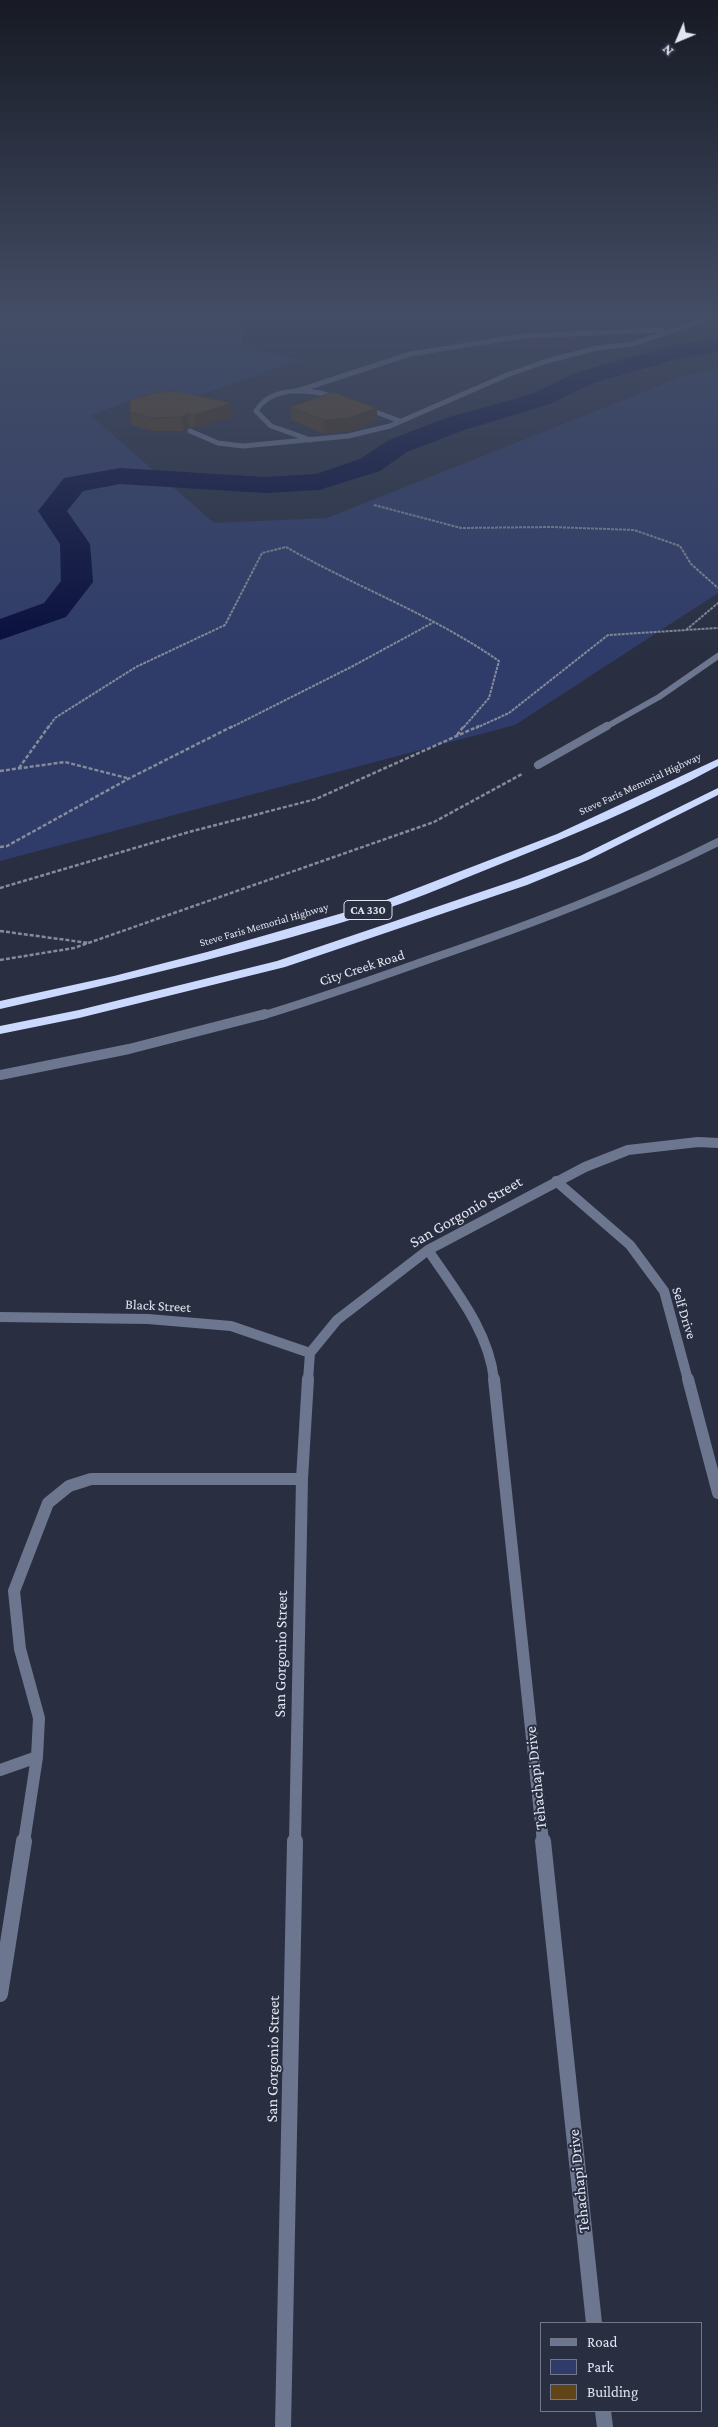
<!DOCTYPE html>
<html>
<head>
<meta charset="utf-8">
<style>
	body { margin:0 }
	#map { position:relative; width:718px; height:2427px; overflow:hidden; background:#292f41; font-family:"Crimson Pro",serif }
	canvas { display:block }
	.legend { position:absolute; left:540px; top:2322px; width:162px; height:90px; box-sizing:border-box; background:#292f41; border:1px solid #737887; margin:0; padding:6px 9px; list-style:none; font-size:15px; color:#e1e5f1 }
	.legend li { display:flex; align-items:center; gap:10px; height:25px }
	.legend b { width:25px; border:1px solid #737887 }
	.north { position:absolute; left:653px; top:15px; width:50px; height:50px; -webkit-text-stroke:4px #292f41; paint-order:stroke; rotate:225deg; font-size:14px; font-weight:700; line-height:20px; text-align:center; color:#e1e5f1 }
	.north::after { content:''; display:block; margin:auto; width:18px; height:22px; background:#e1e5f1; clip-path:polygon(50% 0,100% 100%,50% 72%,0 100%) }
</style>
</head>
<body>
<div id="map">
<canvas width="718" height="2427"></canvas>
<ul class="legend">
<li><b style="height:6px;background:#6d768f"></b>Road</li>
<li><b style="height:14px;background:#2f3c6a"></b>Park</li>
<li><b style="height:14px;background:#614417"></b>Building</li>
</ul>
<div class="north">N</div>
</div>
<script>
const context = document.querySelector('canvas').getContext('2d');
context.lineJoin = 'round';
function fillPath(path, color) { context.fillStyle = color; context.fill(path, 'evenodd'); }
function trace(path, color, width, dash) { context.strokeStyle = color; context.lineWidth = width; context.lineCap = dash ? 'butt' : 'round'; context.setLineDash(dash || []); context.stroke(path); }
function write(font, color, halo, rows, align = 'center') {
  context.font = font + ' "Crimson Pro",serif'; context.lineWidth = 4; context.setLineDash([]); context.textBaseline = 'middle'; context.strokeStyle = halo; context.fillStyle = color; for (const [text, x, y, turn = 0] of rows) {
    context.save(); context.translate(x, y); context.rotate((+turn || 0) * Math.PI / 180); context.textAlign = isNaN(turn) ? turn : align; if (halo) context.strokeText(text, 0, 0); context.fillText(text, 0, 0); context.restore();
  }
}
fillPath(new Path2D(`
	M0 320H242L243 347 300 360 200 395 150 394 90 415 214 523 327 518 684 376 718 368V593L515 725 0 861Z`), '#2f3c6a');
fillPath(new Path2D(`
	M718 338V352L677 359 593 383 550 404 464 430 407 452 380 471 319 490 265 493 120 484 83 491 67 511 90 544 93 582 66 617 0 640V619L44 603 61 581 60 544 38 511 64 478 120 468 265 477 316 474 360 459 389 440 446 418 532 394 575 373 674 345Z`), '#070d3c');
trace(new Path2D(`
	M374 505 461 528 552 527 634 530 680 546 691 564 718 588
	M686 630 718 603
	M48 728 55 718 136 667 225 625 262 553 286 547C356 587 433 615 499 661L489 698 463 728
	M230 728 353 666 434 622
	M476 728 509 713 608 635 718 628`), '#868b9a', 2, [3, 1]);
trace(new Path2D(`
	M457 735 464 726
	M19 768 49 726
	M0 771 65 762 127 778
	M0 847 7 846 128 779 233 726
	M0 888 189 832 316 799 479 726
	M0 931 89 943
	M0 960 74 948 434 822 522 774`), '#868b9a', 2.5, [4, 2]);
trace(new Path2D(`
	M297 391 410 354 523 336 661 330
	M365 408 400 421
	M190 431 218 443 243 446 348 436 390 426 507 375 547 361 597 348 633 344 704 320
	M311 440 271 426 256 411C272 384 315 389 339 399`), '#6d768f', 5);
trace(new Path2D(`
	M604 728 659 697 718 656`), '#6d768f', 6);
trace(new Path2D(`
	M538 765 607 726
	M261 1016C318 999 374 979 430 959 529 925 625 889 718 842`), '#6d768f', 8);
trace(new Path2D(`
	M0 1075 129 1049 265 1014
	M556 1181 630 1245 664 1291 688 1380
	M428 1250C455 1290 489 1331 494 1380
	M0 1317 148 1319 231 1326 310 1353
	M308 1380 310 1353 337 1320 428 1250 585 1167 628 1150 698 1142 718 1143`), '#6d768f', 10);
trace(new Path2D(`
	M494 1379 543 1842
	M688 1379 718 1493
	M0 1770 37 1757
	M24 1842 37 1757 39 1718 20 1649 14 1591 48 1503 69 1486 91 1479H302
	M295 1842 302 1479 308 1379`), '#6d768f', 12);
trace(new Path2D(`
	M543 1841 594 2323
	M0 1994 24 1841
	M603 2411 605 2427
	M283 2427 295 1841`), '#6d768f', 16);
fillPath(new Path2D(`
	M718 759V766C644 806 566 838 488 869 455 882 422 897 388 908 261 949 130 980 0 1009V1001L114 976 207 952 381 902 557 834Z
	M718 788V795L588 860 527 885 285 967 79 1018 0 1034V1026L79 1010 277 961 519 879 580 856Z`), '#ccd9ff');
fillPath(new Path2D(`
	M232 403 233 417 195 428 189 427 183 431H152L131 425 130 412Z
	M290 407 377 421 349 431 325 434 291 420Z`), '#533a14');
fillPath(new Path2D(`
	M232 403 233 417 195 428 194 415Z
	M377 408V421L349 431 325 434 324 420Z
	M188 413 189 427 183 431 182 417Z`), '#443010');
const building = new Path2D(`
	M176 391 232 403 194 415 188 413 182 417 151 418 130 412V400L153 393Z
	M334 392 377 408 349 418 324 420 290 407Z`);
fillPath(building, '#614417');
trace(building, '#443010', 1);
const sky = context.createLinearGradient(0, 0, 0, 660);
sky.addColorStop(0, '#171a24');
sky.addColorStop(0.48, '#434d65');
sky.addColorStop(1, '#434d6500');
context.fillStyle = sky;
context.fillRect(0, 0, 718, 660);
write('11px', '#e1e5f1', '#292f41', [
	["Steve Faris Memorial Highway",640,784,-25],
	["Steve Faris Memorial Highway",264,925,-16]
]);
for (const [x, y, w] of [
	[368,910,48]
]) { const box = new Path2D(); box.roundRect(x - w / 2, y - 9.5, w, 19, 4); context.fillStyle = '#292f41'; context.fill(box); trace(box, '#e1e5f1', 1); }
write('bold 12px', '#e1e5f1', null, [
	["CA 330",368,910]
]);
write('14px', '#e1e5f1', '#292f41', [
	["City Creek Road",362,968,-18],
	["Black Street",158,1306,3],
	["Self Drive",684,1313,73]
]);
write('16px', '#e1e5f1', '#292f41', [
	["San Gorgonio Street",466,1212,-30],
	["San Gorgonio Street",281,1654,-89],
	["Tehachapi Drive",536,1778,-96],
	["San Gorgonio Street",273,2059,-89],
	["Tehachapi Drive",579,2181,-96]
]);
</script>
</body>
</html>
